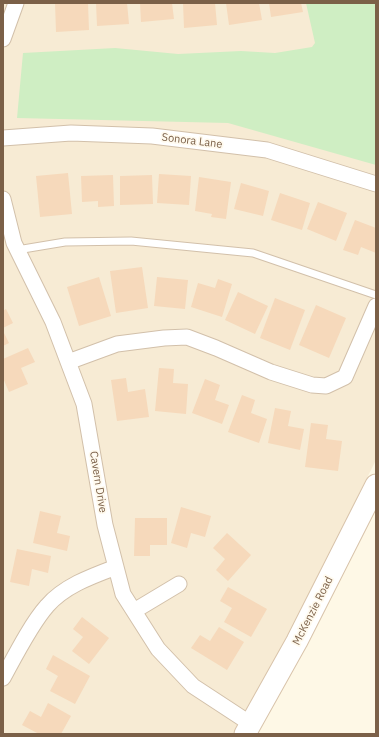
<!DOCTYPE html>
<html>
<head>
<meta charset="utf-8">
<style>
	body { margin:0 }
	#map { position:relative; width:379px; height:737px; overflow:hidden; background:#fef8e6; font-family:"IBM Plex Sans",sans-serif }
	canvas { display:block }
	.frame { position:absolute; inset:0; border:4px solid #7b6048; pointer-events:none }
</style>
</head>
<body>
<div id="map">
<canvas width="379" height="737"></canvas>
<div class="frame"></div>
</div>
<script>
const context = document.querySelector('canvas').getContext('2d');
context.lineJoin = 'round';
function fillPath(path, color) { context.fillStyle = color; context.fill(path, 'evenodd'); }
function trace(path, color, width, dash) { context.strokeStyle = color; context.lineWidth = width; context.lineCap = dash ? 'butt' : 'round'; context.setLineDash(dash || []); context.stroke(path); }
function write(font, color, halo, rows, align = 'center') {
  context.font = font + ' "IBM Plex Sans",sans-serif'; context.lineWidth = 3.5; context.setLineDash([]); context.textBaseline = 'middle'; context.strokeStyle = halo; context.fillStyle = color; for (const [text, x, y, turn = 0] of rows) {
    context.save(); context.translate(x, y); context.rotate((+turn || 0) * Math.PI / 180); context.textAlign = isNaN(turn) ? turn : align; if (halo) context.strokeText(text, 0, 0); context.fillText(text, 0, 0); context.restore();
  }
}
fillPath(new Path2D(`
	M3 3H376V460L266 680 235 734H3Z`), '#f7ebd4');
fillPath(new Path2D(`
	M306 3H376V165L228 123 17 118 23 53 115 48 178 54 241 51 275 53 312 47 315 43Z`), '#cfeec3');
fillPath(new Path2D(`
	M55 3H88L89 30 56 32Z
	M96 3H127L129 24 97 26Z
	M140 3H172L174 19 141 22Z
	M183 3H215L217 25 184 28Z
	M226 3H259L262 20 229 25Z
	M269 3H301L303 12 271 17Z
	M68 173 72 214 40 217 36 176Z
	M159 174 191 176 189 205 157 203Z
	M113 175 114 206 98 207V201L82 202 81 176Z
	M152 175 153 204 120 205V176Z
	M199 177 231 182 226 219 211 217 212 214 195 211Z
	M241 183 269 191 263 216 234 209Z
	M280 193 310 203 302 230 271 220Z
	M318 202 347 213 336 241 307 229Z
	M355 220 376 228V253L361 247 358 255 343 250Z
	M142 267 148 308 116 313 110 271Z
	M99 277 111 316 79 326 67 287Z
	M157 277 188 280 185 309 154 306Z
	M218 279 232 284 222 317 191 307 198 283 215 288Z
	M238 292 268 306 255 334 225 320Z
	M275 298 305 310 290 350 260 338Z
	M316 305 346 318 329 358 299 345Z
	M6 309 13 323 3 328V311Z
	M3 331 9 343 3 346Z
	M28 348 35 362 21 368 28 384 9 392 3 378V359Z
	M159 368 174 369 173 383 188 384 186 414 155 411Z
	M126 378 128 392 145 389 149 417 117 421 111 380Z
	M205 379 220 385 215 400 229 405 222 424 192 413Z
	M242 395 255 400 251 413 267 419 259 443 228 432Z
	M275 408 291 411 288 426 304 429 300 450 268 443Z
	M311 423 328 425 326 439 342 441 338 471 305 467Z
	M181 507 211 516 205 537 191 533 187 548 171 543Z
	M40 511 61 516 57 533 70 536 67 551 33 543Z
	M135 518H167V545H150V556H134Z
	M227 533 251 555 228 581 216 570 225 559 213 548Z
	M17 549 51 556 48 573 32 569 29 586 10 582Z
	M228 587 267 609 251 637 224 622 232 608 220 601Z
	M82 617 109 638 89 664 72 651 83 637 73 629Z
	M219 627 244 642 227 670 191 648 200 635 210 641Z
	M53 655 90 676 75 704 50 691 58 676 46 669Z
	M48 703 71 716 61 734H39L22 725 30 711 41 717Z`), '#f6d9bb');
const lane = new Path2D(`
	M17 250 65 242 131 241 253 253 376 295`);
const street = new Path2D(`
	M3 39 16 3
	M3 138 71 133 152 136 267 150 376 184
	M3 199 14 243 53 322 84 404 105 525 123 594 158 649 193 686 251 724
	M68 362 117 344 164 338 187 337 216 348 271 372 312 385 326 386 345 377 376 306
	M134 611 179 584
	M3 678C15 656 31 624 47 606 64 586 92 576 116 567`);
const secondary = new Path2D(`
	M245 734 297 641 376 485`);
trace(lane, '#d2c0aa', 9);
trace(street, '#d2c0aa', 17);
trace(secondary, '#d8c3aa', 23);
trace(lane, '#fff', 7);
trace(street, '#fff', 15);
trace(secondary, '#fff', 21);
write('11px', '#7b6048', '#fffaee', [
	["Sonora Lane",192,141,7],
	["Cavern Drive",98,482,81],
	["McKenzie Road",313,611,-63]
]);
</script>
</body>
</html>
